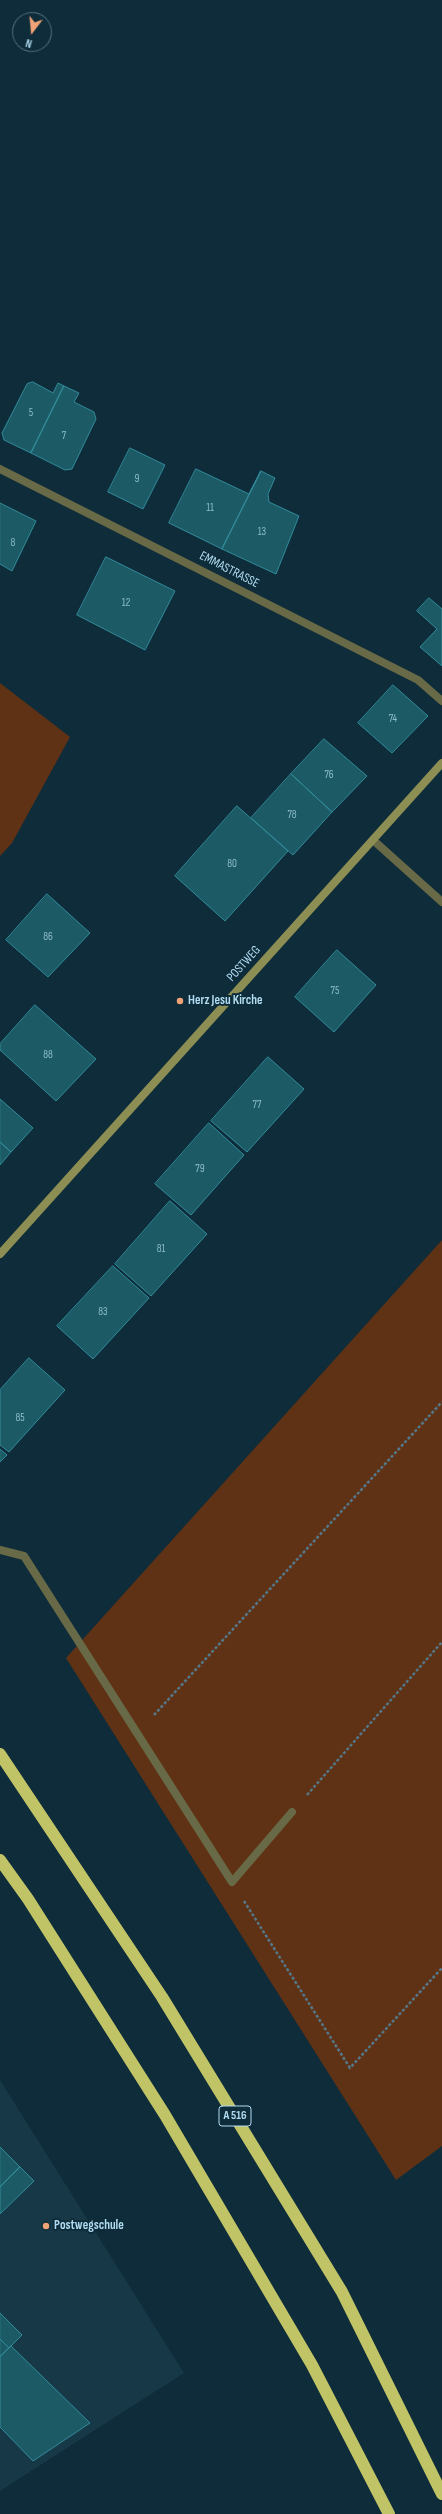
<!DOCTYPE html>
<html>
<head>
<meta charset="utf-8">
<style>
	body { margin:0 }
	#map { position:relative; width:442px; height:2514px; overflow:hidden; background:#0e2c39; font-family:"Sofia Sans Condensed",sans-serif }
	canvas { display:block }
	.north { position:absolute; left:12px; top:12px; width:40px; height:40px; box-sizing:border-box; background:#0e2c39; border:1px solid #4f7283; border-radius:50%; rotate:196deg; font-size:11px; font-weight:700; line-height:16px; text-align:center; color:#b1dbf1 }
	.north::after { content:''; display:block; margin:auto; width:14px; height:18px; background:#efa377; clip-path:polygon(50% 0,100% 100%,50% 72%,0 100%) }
</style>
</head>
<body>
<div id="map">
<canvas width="442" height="2514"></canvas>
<div class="north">N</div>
</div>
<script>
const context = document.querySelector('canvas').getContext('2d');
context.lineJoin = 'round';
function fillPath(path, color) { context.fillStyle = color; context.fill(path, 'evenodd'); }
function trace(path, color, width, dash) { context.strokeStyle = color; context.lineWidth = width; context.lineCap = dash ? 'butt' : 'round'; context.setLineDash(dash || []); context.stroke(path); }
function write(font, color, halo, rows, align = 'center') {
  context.font = font + ' "Sofia Sans Condensed",sans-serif'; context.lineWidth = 4; context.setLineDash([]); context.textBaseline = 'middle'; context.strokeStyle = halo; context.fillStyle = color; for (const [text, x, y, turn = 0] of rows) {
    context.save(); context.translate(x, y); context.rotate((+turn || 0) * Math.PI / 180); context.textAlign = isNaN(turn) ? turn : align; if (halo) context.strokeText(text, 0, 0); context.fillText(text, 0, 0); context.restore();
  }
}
fillPath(new Path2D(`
	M0 2080 184 2373 0 2491Z`), '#173847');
fillPath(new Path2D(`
	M0 683 70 737 12 843 0 856Z
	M442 1240V2146L396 2180 66 1658Z`), '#603215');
const building = new Path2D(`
	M33 382 53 393 58 383 64 386 31 453 4 440 2 433 27 384Z
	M64 386 79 393 74 402 94 412 96 419 72 469 65 470 31 453Z
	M130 448 165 465 143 509 108 492Z
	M196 469 249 494 261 471 222 549 169 523Z
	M261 471 275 478 268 494 269 502 299 516 276 574 222 549Z
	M0 503 36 521 12 571 0 564Z
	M106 557 175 591 145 650 77 615Z
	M429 598 442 609V666L420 647 437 629 417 611Z
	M393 685 428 716 392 753 358 723Z
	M324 739 367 776 332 812 291 774Z
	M291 774 332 812 293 855 251 818Z
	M237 806 288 851 225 921 175 876Z
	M47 894 90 933 48 977 6 940Z
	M337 950 376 985 334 1032 295 997Z
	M35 1005 96 1059 56 1101 0 1050V1044Z
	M268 1057 304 1089 247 1152 211 1121Z
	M0 1099 33 1128 11 1152 0 1142Z
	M209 1123 244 1155 191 1215 155 1184Z
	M0 1142 11 1152 0 1165Z
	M170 1201 207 1234 151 1296 115 1264Z
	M113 1266 149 1298 93 1359 57 1326Z
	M29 1358 65 1390 9 1452 0 1445V1390Z
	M0 1449 7 1455 0 1462Z
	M0 2147 20 2167 0 2187Z
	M20 2167 34 2181 0 2214V2187Z
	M0 2313 22 2335 9 2348 0 2339Z
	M0 2339 9 2348 0 2357Z
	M11 2346 90 2423 33 2461 0 2427V2357Z`);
fillPath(building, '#1c5b65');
trace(building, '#328b9a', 1);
trace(new Path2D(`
	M154 1715 442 1402
	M307 1795 442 1642
	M244 1901 350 2068 442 1968`), '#547889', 2.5, [3, 2]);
trace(new Path2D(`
	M0 1550 24 1556 232 1882 292 1812`), '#686946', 8);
trace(new Path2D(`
	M0 469 418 680 442 701
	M373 840 442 902`), '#686946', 8);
trace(new Path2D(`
	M0 1254 442 763`), '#8c8e54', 8);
trace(new Path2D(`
	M0 1754 162 1997 342 2292 442 2494
	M0 1860 28 1899 165 2115 312 2365 389 2514`), '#c1c466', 12);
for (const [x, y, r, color] of [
	[180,1001,4,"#efa377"],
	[46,2226,4,"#efa377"]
]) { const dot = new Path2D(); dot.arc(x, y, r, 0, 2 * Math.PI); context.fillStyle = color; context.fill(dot); trace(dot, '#0e2c39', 1.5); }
write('11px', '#8cbbce', null, [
	["5",31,413],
	["7",64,436],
	["9",137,479],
	["11",210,508],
	["13",262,532],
	["8",13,543],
	["12",126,603],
	["74",393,719],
	["76",329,775],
	["78",292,815],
	["80",232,864],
	["86",48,937],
	["75",335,991],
	["88",48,1055],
	["77",257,1105],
	["79",200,1169],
	["81",161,1249],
	["83",103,1312],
	["85",20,1418]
]);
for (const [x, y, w] of [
	[235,2116,32]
]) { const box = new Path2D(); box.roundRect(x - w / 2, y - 10, w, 20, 3); context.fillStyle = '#0e2c39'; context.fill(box); trace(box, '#b1dbf1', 1); }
write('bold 12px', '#b1dbf1', null, [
	["A 516",235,2116]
]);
write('13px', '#b1dbf1', '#0e2c39', [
	["EMMASTRASSE",229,570,27],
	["POSTWEG",244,964,-48]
]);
write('bold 13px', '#b1dbf1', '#0e2c39', [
	["Herz Jesu Kirche",188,1001],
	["Postwegschule",54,2226]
], 'left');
</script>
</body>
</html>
